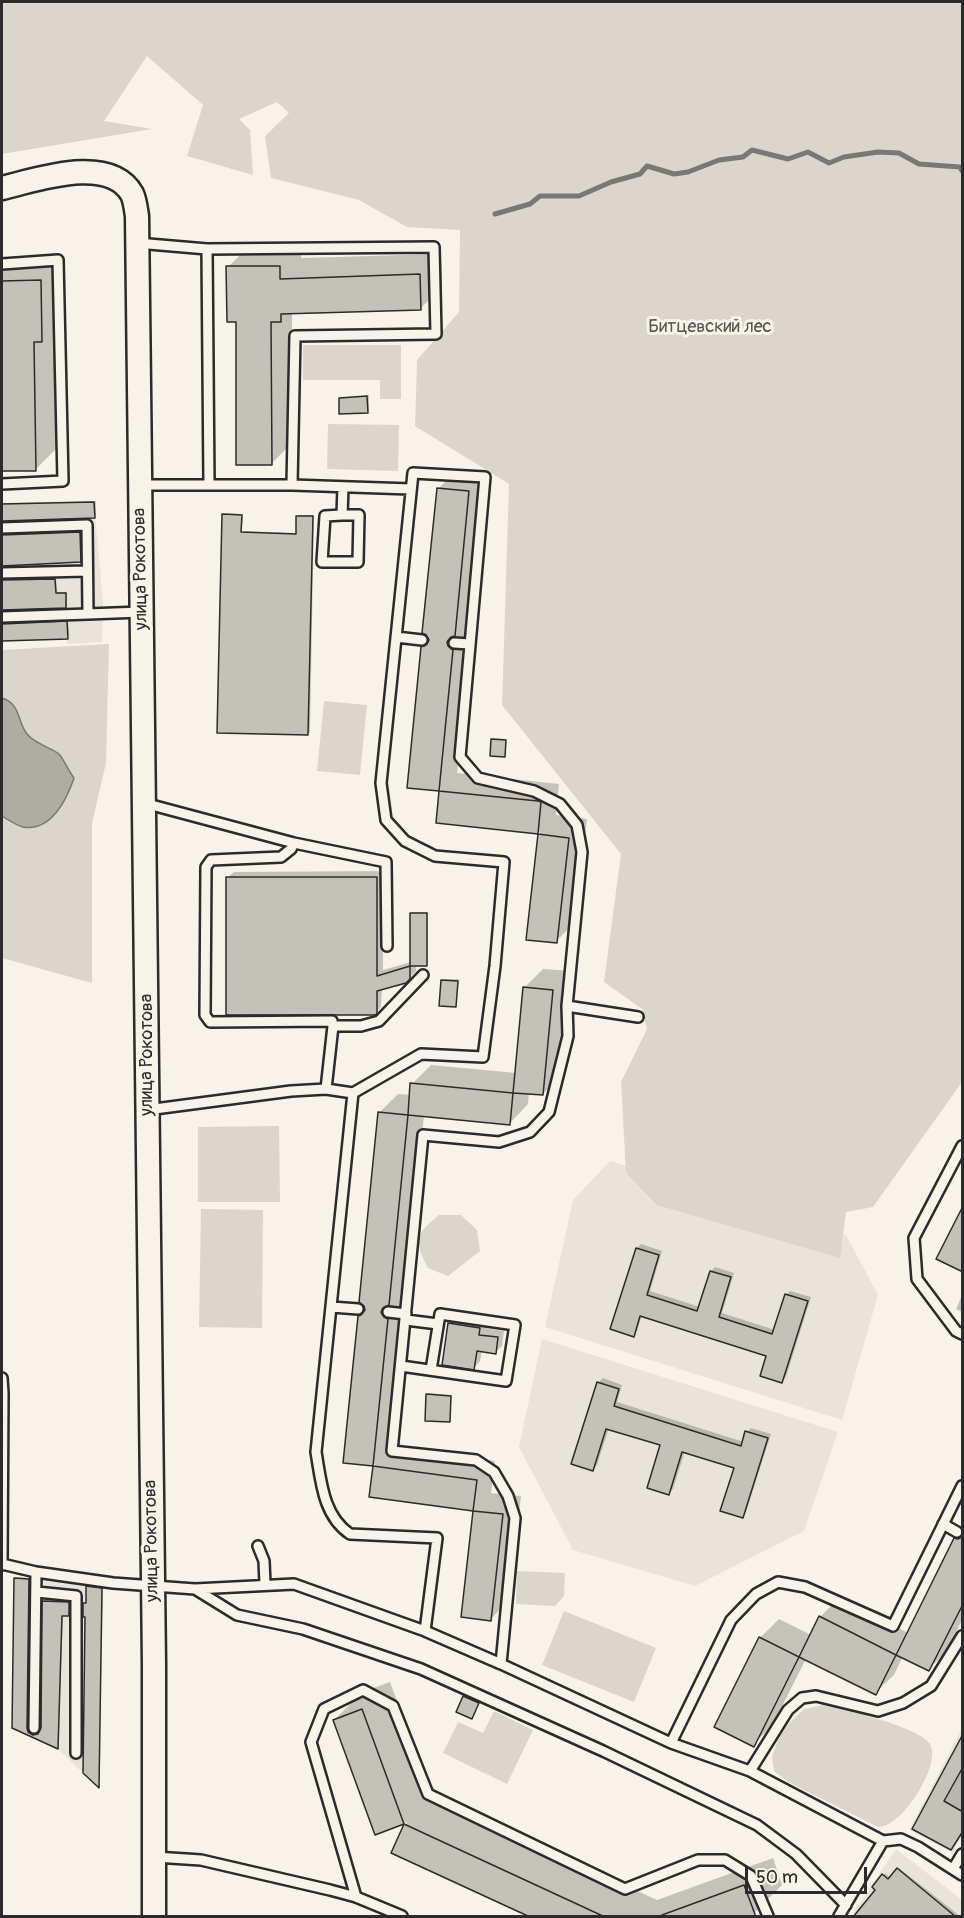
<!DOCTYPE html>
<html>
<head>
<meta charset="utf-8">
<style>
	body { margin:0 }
	#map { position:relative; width:964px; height:1918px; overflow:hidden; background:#f7f3e8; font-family:Pangolin,sans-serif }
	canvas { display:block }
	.frame { position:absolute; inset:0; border:3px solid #2b2b2b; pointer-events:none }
	.scale { position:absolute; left:745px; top:1867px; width:122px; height:27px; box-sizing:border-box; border:3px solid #2b2b2b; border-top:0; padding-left:8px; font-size:18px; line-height:21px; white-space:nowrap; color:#2b2b2b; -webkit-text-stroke:4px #f7f3e8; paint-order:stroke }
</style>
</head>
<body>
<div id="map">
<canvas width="964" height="1918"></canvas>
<div class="frame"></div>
<div class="scale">50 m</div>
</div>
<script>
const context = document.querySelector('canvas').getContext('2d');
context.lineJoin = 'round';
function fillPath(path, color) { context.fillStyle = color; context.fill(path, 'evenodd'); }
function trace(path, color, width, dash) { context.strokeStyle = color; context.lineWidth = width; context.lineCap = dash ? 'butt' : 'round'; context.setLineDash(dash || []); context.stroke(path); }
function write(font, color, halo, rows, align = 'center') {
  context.font = font + ' Pangolin,sans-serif'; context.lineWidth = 6; context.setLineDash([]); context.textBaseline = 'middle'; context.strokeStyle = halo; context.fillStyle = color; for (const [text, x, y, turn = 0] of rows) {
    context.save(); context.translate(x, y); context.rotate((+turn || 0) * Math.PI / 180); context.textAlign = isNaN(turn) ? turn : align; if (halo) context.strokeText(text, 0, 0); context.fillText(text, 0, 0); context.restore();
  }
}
fillPath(new Path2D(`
	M94 502 103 603 102 642 67 644V639L2 641V504Z
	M610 1161 846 1235 878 1295 842 1420 545 1327 573 1200Z
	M542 1339 838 1432 804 1531 695 1586 573 1550 519 1447Z
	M14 1578 102 1586 99 1788 58 1749 12 1728Z
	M962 1728V1836L953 1853 909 1830Z
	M896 1849 962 1900V1916H857L853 1913Z`), '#e8e4da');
fillPath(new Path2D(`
	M2 2H962V1082L873 1207 846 1212 840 1258 657 1205 626 1173 621 1082 647 1029 642 1009 604 982 621 854 502 705 509 484 415 426 417 360 459 312 460 230 407 227 359 200 271 178 265 136 289 113 277 102 239 119 250 130 253 175 187 156 203 105 147 56 104 121 152 129 2 154Z
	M303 345H401V399H380V380H303Z
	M328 424 399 425 398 471 327 469Z
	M109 644 106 763 92 823V983L2 958V650Z
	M324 701 367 705 360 775 317 771Z
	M279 1126 280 1202H198V1127Z
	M201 1209 263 1210 262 1328 199 1327Z
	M439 1215H461L477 1230 480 1251 448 1276 428 1268C414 1241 415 1234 439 1215Z
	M517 1571 565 1573 564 1596 555 1606 516 1604Z
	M564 1611 656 1648 634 1702 542 1665Z
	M823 1705C844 1709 919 1727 930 1744 942 1764 902 1828 878 1827L788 1782 774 1771 772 1757 778 1740 789 1723 804 1709Z
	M494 1711 533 1730 507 1784 443 1753 458 1722 483 1733Z`), '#dad6cc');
const water = new Path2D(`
	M2 698C21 704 17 721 27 734 35 744 52 748 59 754 63 758 69 772 74 778 67 799 51 832 23 827 16 825 8 820 2 816Z`);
fillPath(water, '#afaca4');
trace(water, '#7a7874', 1.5);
fillPath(new Path2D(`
	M249 246H301V258L441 254 442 287 421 308 292 313V443L271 464 237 321 228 267Z
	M60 260 61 320 54 327 56 449 36 469 3 470 2 263Z
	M369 395V410L368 411 340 398Z
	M457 470 487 473 473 616 466 623 467 628 471 631 457 773 559 784 556 815 587 819 575 923 556 941 528 938 540 832 437 822 441 790 409 787 423 647 430 640 438 489Z
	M96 501V515L94 517 2 520V503Z
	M225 513 243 514 242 531 297 533V516L299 515H314L310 732 308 734 224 515Z
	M81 531 82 559 80 561 2 565V532Z
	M2 577H56L57 592H67V605L66 607 2 609Z
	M68 620 69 635 67 637 2 639V622Z
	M494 738 507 739 504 756 492 740Z
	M383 871V970L411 962V914L413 912H428V963L416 965V971L405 982 382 988 381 1007 375 1013 227 878 234 872Z
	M543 969 571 971 561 1075 543 1094 529 1093 528 1104 510 1123 424 1115 407 1285 400 1293 402 1299 406 1300 391 1447 495 1461 491 1493 521 1496 509 1600 491 1619 463 1616 474 1510 371 1496 375 1464 345 1461 359 1316 366 1309 379 1113 398 1094 411 1095 412 1084 431 1065 516 1073 524 988Z
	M444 979H459L456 1005 443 980Z
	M641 1244 662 1251 650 1291 700 1307 711 1271 715 1267 734 1273 722 1313 775 1330 786 1295 790 1291 811 1297 786 1377 782 1381 768 1355 642 1315 637 1331 633 1335 637 1248Z
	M962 1295V1312L956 1309Z
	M456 1317 486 1321 485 1328 504 1331 502 1346 495 1352 482 1350 480 1361 474 1368 449 1324Z
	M603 1378 622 1385 617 1402 744 1442 747 1432 751 1428 771 1434 746 1512 742 1516 736 1467 685 1451 673 1489 669 1493 662 1444 609 1428 597 1465 593 1470 598 1383Z
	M429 1393 452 1395 449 1421 427 1395Z
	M962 1531V1620L947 1651 929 1669 903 1656 894 1675 875 1693 806 1659 772 1726 753 1745 760 1638 779 1619 811 1635 820 1617 839 1598 908 1633 955 1539Z
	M17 1577 30 1578 28 1726 30 1730 36 1734 40 1733 42 1728 44 1601 46 1600 70 1601V1613L63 1615 58 1747 13 1727 16 1578Z
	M89 1585 103 1587 99 1785 87 1615 84 1603 87 1602Z
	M390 1682 432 1797 657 1900 773 1858 782 1885 754 1913 744 1916H534L393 1852 407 1822 376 1833 334 1720 363 1692Z
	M466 1695 480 1701 473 1715 464 1697Z
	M962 1737V1830L914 1828Z
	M899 1868 960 1916H864L877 1890 874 1887 885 1873 890 1878Z`), '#0003');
trace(new Path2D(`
	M495 214 530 204 540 196H579L611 182 640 174 647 166 674 174 688 172 719 160 743 157 752 150 788 159 808 152 829 163 844 157 878 152 899 153 919 164 960 167 962 171`), '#7a7874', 5);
const building = new Path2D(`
	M226 266H280V279L420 274 421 310 281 314V322H271L272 465H236V322H227Z
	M41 280 42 342H34L36 471H2V281Z
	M367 396 368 413 339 414V398Z
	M437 488 469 491 455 636 451 637 447 642 448 646 453 650 439 791 407 788 421 647 427 644 429 640 426 635 422 633Z
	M94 502 95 518 2 521V504Z
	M222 514 242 515 241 532 296 534V516H313L308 735 217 733Z
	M80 532 81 562 2 566V535Z
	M55 579 56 593H66V608L2 610V580Z
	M67 621 68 639 2 641V624Z
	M491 739 506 740 505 757 490 756Z
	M439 791 538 801 541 802 538 834 436 823Z
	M538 834 569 838 557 943 526 940Z
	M226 877H377V976L410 966V979L406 983 377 991V1014L375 1015H226Z
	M410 913H427V966H410Z
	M441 980 458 981 456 1007 439 1006Z
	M523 987 553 990 543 1095 513 1093Z
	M410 1083 513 1093 510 1125 408 1115Z
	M378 1112 408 1115 389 1305 383 1308 381 1312 384 1317 388 1319 373 1466 343 1463 358 1316 361 1315 365 1310 364 1306 359 1302Z
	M963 1206V1272L936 1259Z
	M636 1248 659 1255 647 1295 697 1311 710 1271 731 1277 719 1317 772 1334 785 1294 808 1301 782 1383 760 1376 766 1356 640 1316 634 1337 610 1329Z
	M448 1323 480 1328 479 1335 498 1337 496 1354 477 1351 474 1370 442 1365Z
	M597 1382 619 1389 614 1406 741 1446 745 1431 768 1438 743 1518 720 1511 734 1468 682 1452 669 1495 647 1488 660 1445 606 1429 593 1471 571 1464Z
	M426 1394 451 1396 450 1422 425 1421Z
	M373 1466 477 1480 473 1511 369 1497Z
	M473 1511 503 1514 491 1621 461 1617Z
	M963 1536V1604L929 1671 896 1655 954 1538 958 1539Z
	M14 1578 29 1579 27 1728 28 1732 33 1735 38 1734 41 1728 42 1601 69 1602V1616H62L58 1749 12 1728Z
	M86 1586 102 1588 99 1788 83 1773 85 1617H83V1603H86Z
	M819 1616 896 1655 876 1695 799 1657Z
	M759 1637 799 1657 754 1747 714 1727Z
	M463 1696 479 1703 472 1719 456 1712Z
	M362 1709 404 1824 375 1835 333 1720Z
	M963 1734V1767L944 1801 963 1812V1831L951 1850 912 1829Z
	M404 1824 605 1917H530L391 1853Z
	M897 1868 956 1917H853L875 1890 872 1887 882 1874 888 1879Z
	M744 1885 756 1917H662V1915Z`);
fillPath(building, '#c4c1b9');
trace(building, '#2b2b2b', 1.5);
const service = new Path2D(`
	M137 243 207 249 434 247 436 334 295 336 292 485
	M207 249 209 485
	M2 264 58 260 63 481 2 484
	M141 485H292L411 489
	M342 515H359L358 562H322L325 516 342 515 343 487
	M2 528 87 525 88 614 141 612
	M2 573 87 571
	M2 617 88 614
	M396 637 422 640
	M454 643 470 644
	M144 803 294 843 386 862 387 946
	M294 843 291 849 281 857 211 860 206 867 205 1015 210 1022 332 1021 333 1026 326 1089
	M567 1006 638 1017
	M333 1026H361L379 1021 423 975
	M147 1110 291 1091 326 1089 353 1093
	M962 1146 914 1238 917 1279 956 1331 962 1334
	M332 1307 358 1309
	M388 1312 406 1314
	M406 1320 438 1324
	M401 1366 506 1381 515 1325 440 1314 431 1370
	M2 1378 3 1393 2 1395
	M943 1524 957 1532
	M258 1546 264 1561 265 1584
	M2 1564 36 1572 113 1583 195 1589 294 1584 425 1631 501 1664 671 1743 750 1771 883 1841 901 1839 918 1847 962 1875
	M2 1565 3 1393
	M195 1589 237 1615 303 1629 421 1669 603 1751 757 1825 796 1854 846 1905
	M37 1592 76 1596V1753
	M425 1631 437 1538 350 1534C323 1516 321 1481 316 1452L353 1093 421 1054 483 1057 495 966 504 862 435 856 405 841 386 820 381 783 413 473 485 477 460 757 478 778 534 791 560 804 577 825 582 852 567 1006 568 1036 549 1112 530 1132 499 1142 423 1135 392 1451 476 1460 494 1472 508 1496 515 1518 501 1664
	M34 1728 36 1572
	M671 1743 731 1620 756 1594 778 1582 805 1587 893 1626 962 1486
	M750 1771 788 1710 802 1698 816 1696 878 1711 903 1703 931 1686 962 1636
	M155 1857 201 1860 330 1890 356 1897 402 1916
	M953 1869 962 1854
	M356 1897 311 1742 324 1709 363 1690 393 1706 428 1794 625 1889 698 1860H725L751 1876 768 1916
	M839 1916 883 1841`);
const tertiary = new Path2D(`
	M2 188C36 180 109 154 132 194 135 200 136 210 137 216L154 1664V1916`);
trace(service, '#2b2b2b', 14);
trace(tertiary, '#2b2b2b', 27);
trace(service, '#f7f3e8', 9);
trace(tertiary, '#f7f3e8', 22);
write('18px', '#575653', '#f7f3e8', [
	["Битцевский лес",710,327]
]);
write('18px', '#2b2b2b', '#f7f3e8', [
	["улица Рокотова",141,569,-91],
	["улица Рокотова",147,1055,-90],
	["улица Рокотова",152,1541,-91]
]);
</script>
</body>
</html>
